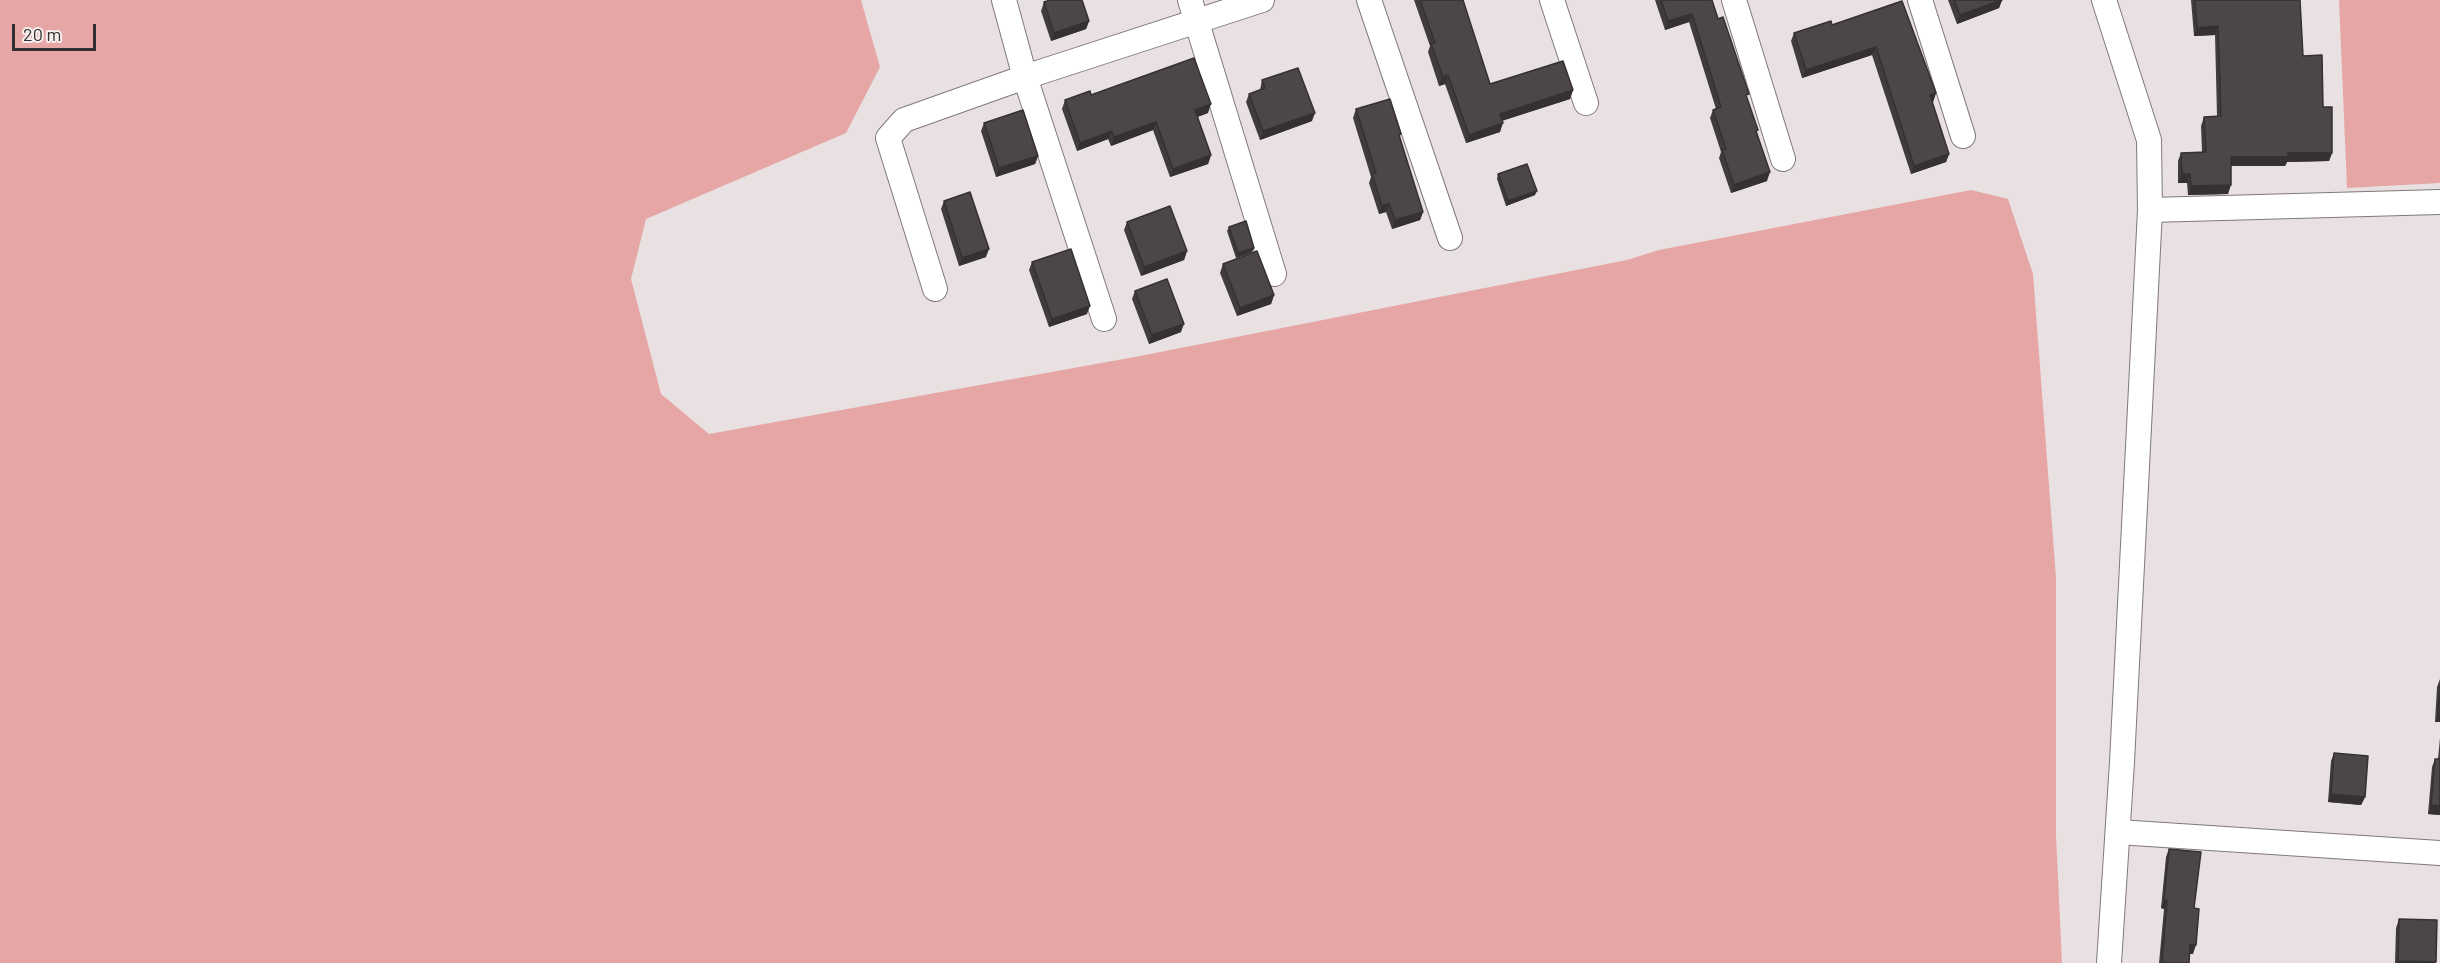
<!DOCTYPE html>
<html>
<head>
<meta charset="utf-8">
<style>
	body { margin:0 }
	#map { position:relative; width:2440px; height:963px; overflow:hidden; background:#e9e1e1; font-family:Barlow,sans-serif }
	canvas { display:block }
	.scale { position:absolute; left:12px; top:24px; width:84px; height:27px; box-sizing:border-box; border:3px solid #322f2f; border-top:0; padding-left:8px; font-size:18px; line-height:21px; white-space:nowrap; color:#322f2f; -webkit-text-stroke:4px #f6eeee; paint-order:stroke }
</style>
</head>
<body>
<div id="map">
<canvas width="2440" height="963"></canvas>
<div class="scale">20 m</div>
</div>
<script>
const context = document.querySelector('canvas').getContext('2d');
context.lineJoin = 'round';
function fillPath(path, color) { context.fillStyle = color; context.fill(path, 'evenodd'); }
function trace(path, color, width, dash) { context.strokeStyle = color; context.lineWidth = width; context.lineCap = dash ? 'butt' : 'round'; context.setLineDash(dash || []); context.stroke(path); }
fillPath(new Path2D(`
	M0 0H861L880 67 846 133 646 219 631 279 661 394 709 434 1140 356 1627 260 1659 250 1971 190 2008 199 2033 274 2056 578V835L2062 963H0Z
	M2339 0H2440V183L2347 188Z`), '#e6a6a6');
const minor = new Path2D(`
	M1004 0 1025 77 1262 0
	M1190 0 1274 274
	M1369 0 1450 238
	M1552 0 1586 103
	M1734 0 1783 159
	M1920 0 1963 136
	M2104 0 2149 140 2150 210 2122 762 2109 963
	M2150 210 2440 202
	M935 289 888 138 904 120 1025 77 1104 319
	M2118 832 2440 853`);
trace(minor, '#807979', 26);
trace(minor, '#fff', 24);
fillPath(new Path2D(`
	M1414 0H1463L1490 84 1573 90 1570 99 1502 121 1500 132 1466 143 1445 84 1439 86 1428 52 1430 46Z
	M1655 0H1712L1747 98 1757 133 1767 181 1731 193 1719 158 1721 152 1710 118 1713 110 1716 109 1689 22 1665 30Z
	M1948 0H2002L1999 8 1957 24Z
	M2191 0H2300L2303 56 2323 107 2332 153 2329 161 2287 162 2285 166H2231L2228 194 2188 195 2187 183H2178V161L2181 153 2202 152 2201 126 2204 117 2217 116 2215 35 2194 36Z
	M1902 1 1936 93 1933 102H1932L1949 154 1946 162 1911 174 1872 55 1802 78 1791 41 1794 33 1832 25Z
	M1044 2 1089 21 1086 29 1051 41 1041 11Z
	M1262 80 1312 121 1260 140 1246 102 1249 94 1260 90Z
	M1091 95 1208 113 1197 117 1211 155 1208 164 1170 177 1153 130 1111 146 1108 139 1077 151 1062 109 1065 100Z
	M1356 109 1400 138 1423 212 1420 220 1392 229 1386 212 1379 214 1369 183 1371 177 1353 118Z
	M984 123 1038 156 1035 164 996 177 981 131Z
	M1498 174 1535 195 1506 206 1497 179Z
	M944 201 986 257 959 266 941 209Z
	M1127 222 1187 251 1184 260 1141 276 1124 230Z
	M1229 227 1252 252 1236 258 1227 231Z
	M1032 262 1087 314 1049 327 1029 270Z
	M1223 264 1274 295 1271 304 1237 316 1220 273Z
	M1135 291 1181 332 1149 344 1132 299Z
	M2440 679V722H2435L2437 687Z
	M2440 738V815L2428 814 2432 767 2435 759H2438Z
	M2334 753 2365 797 2361 805 2328 802 2331 761Z
	M2169 849 2194 908 2193 954H2190L2189 963H2159L2164 909 2161 908 2166 857Z
	M2399 919 2435 963H2395L2396 928Z`), '#413c3c');
fillPath(new Path2D(`
	M2002 0 1999 8 1957 24 1960 15Z
	M1692 14 1689 22 1665 30 1668 21Z
	M1089 21 1086 29 1051 41 1054 33Z
	M2218 26 2215 35 2194 36 2197 28Z
	M1876 47 1872 55 1802 78 1806 70Z
	M1448 75 1445 84 1439 86 1443 77Z
	M1573 90 1570 99 1497 122 1500 114Z
	M1936 93 1933 102 1927 104 1930 95Z
	M1211 104 1208 113 1192 119 1195 110Z
	M1315 113 1312 121 1260 140 1263 131Z
	M1156 122 1153 130 1111 146 1114 137Z
	M1503 123 1500 132 1466 143 1469 135Z
	M1112 131 1108 139 1077 151 1080 143Z
	M2288 153H2332L2329 161 2287 162 2285 166H2228L2231 157Z
	M1949 154 1946 162 1911 174 1914 166Z
	M1211 155 1208 164 1170 177 1173 169Z
	M1038 156 1035 164 996 177 999 168Z
	M1770 172 1767 181 1731 193 1734 185Z
	M2182 174H2190L2187 183H2178Z
	M2231 185 2228 194 2188 195 2191 186Z
	M1537 191 1535 195 1506 206 1508 201Z
	M1389 203 1386 212 1379 214 1382 206Z
	M1423 212 1420 220 1392 229 1395 220Z
	M1254 248 1252 252 1236 258 1238 253Z
	M989 249 986 257 959 266 962 258Z
	M1187 251 1184 260 1141 276 1144 267Z
	M1274 295 1271 304 1237 316 1240 308Z
	M1090 306 1087 314 1049 327 1052 319Z
	M1184 324 1181 332 1149 344 1152 335Z
	M2438 713 2440 714V722H2435Z
	M2331 794 2365 797 2361 805 2328 802Z
	M2431 805 2440 806V815L2428 814Z
	M2164 900H2167L2164 909 2161 908Z
	M2190 945H2196L2193 954 2187 953Z
	M2398 961 2436 962 2435 963H2398Z`), '#353131');
const building = new Path2D(`
	M1050 0H1082L1089 21 1054 33 1044 2Z
	M1420 0H1463L1490 84 1563 61 1573 90 1500 114 1503 123 1469 135 1448 75 1443 77 1431 44 1435 43Z
	M1661 0H1712L1718 19 1723 17 1749 94 1746 95 1758 130 1756 131 1770 172 1734 185 1722 150 1726 149 1713 110 1721 107 1692 14 1668 21Z
	M1954 0H2002L1960 15Z
	M2195 0H2300L2303 56 2322 55 2323 107H2332V153H2288V157H2231V185L2191 186 2190 174H2182L2181 153 2206 152 2204 117 2221 116 2218 26 2197 28Z
	M1902 1 1936 93 1930 95 1949 154 1914 166 1876 47 1806 70 1794 33 1831 21 1832 25Z
	M1194 58 1211 104 1195 110 1211 155 1173 169 1156 122 1114 137 1112 131 1080 143 1065 100 1090 91 1091 95Z
	M1298 68 1315 113 1263 131 1249 94 1265 88 1262 80Z
	M1390 99 1401 134 1399 135 1423 212 1395 220 1389 203 1382 206 1372 174 1376 173 1356 109Z
	M1023 110 1038 156 999 168 984 123Z
	M1527 164 1537 191 1508 201 1498 174Z
	M970 192 989 249 962 258 944 201Z
	M1170 206 1187 251 1144 267 1127 222Z
	M1246 221 1254 248 1238 253 1229 227Z
	M1071 249 1090 306 1052 319 1032 262Z
	M1257 251 1274 295 1240 308 1223 264Z
	M1167 279 1184 324 1152 335 1135 291Z
	M2440 686V714L2438 713Z
	M2334 753 2368 756 2365 797 2331 794Z
	M2435 759H2440V806L2431 805Z
	M2169 849 2201 852 2194 908 2199 909 2196 945H2190L2189 963H2162L2167 900H2164Z
	M2399 919 2437 920 2436 962 2398 961Z`);
fillPath(building, '#4c4646');
trace(building, '#353131', 1.5);
</script>
</body>
</html>
